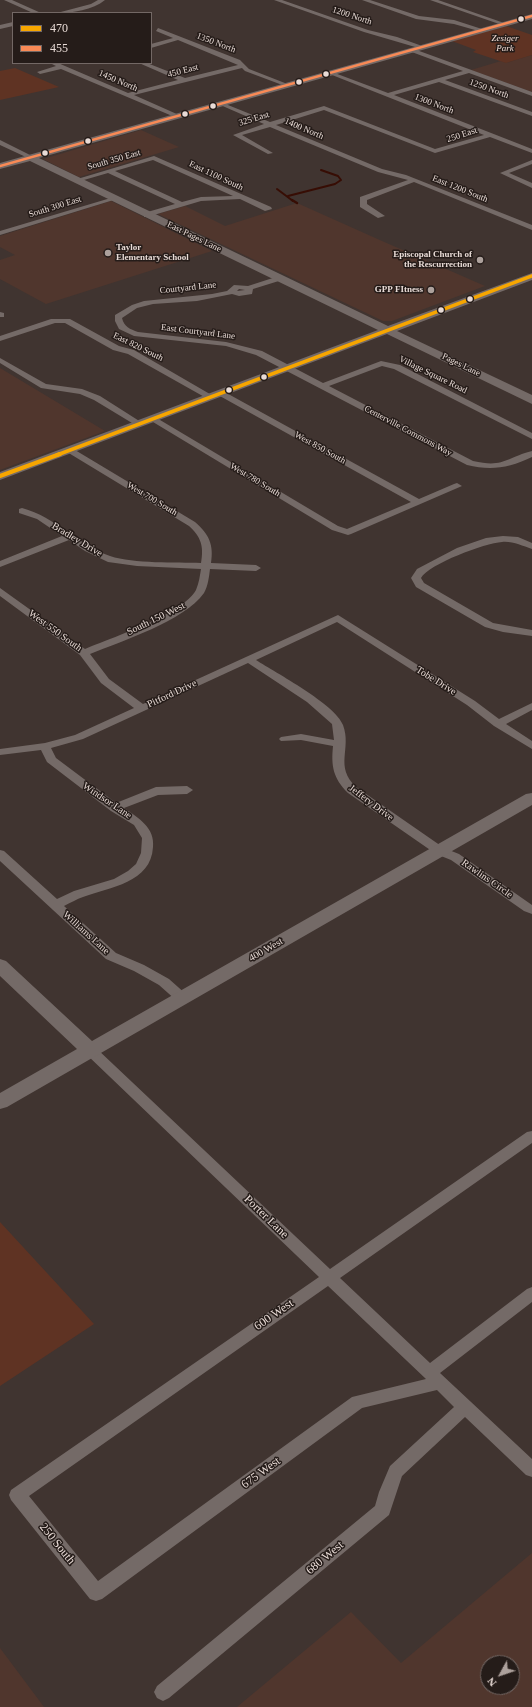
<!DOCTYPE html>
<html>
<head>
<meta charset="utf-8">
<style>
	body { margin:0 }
	#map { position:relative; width:532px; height:1707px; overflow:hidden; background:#403430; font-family:"Times New Roman",serif }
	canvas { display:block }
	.legend { position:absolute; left:12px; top:12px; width:140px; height:52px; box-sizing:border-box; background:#251c19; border:1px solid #736865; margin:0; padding:5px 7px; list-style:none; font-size:12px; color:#e8dbd6 }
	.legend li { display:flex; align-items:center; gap:8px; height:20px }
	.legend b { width:20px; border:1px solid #736865 }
	.north { position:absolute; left:480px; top:1655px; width:40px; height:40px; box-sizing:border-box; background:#251c19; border:1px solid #736865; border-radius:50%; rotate:230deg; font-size:11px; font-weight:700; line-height:16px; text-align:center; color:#e8dbd6 }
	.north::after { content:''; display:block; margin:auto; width:14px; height:18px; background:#ada19c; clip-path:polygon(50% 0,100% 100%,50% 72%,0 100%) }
</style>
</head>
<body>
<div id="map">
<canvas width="532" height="1707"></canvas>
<ul class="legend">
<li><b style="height:5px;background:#f7a600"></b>470</li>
<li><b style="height:5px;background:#f98a56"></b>455</li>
</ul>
<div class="north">N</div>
</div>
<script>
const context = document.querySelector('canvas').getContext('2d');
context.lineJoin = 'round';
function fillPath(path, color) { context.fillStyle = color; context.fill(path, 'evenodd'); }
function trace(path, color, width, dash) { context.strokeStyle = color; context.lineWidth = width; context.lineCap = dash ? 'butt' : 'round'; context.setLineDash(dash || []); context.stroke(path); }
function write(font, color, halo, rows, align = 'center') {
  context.font = font + ' "Times New Roman",serif'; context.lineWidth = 3; context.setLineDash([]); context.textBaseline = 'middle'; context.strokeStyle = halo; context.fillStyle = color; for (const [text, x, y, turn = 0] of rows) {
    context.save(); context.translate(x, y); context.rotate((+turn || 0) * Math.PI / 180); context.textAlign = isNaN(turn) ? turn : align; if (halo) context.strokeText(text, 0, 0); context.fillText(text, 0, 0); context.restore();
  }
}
fillPath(new Path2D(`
	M532 55V92L471 70 501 61 506 63Z
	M141 130 179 147 79 177 43 159Z
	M111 201 212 251 46 304 0 279V260L15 255 0 247V236Z
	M297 203 382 241 485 286 392 321H383L158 214 185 206 225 226Z
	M0 368 105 431 0 470Z
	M532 1553V1707H237L351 1612 401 1663ZM488 1663H512V1687H488Z
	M0 1648 44 1707H0Z`), '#50362d');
fillPath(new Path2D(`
	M506 26 532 35V55L506 63 473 52 476 50 452 41Z
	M15 68 59 87 0 100V71Z
	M0 1222 94 1324 0 1386Z`), '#5f3323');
trace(new Path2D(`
	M277 189 293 201
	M288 196 335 184 341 180 338 176 321 170`), '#370d04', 2);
trace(new Path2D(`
	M292 200 297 203`), '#370d04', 2.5);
fillPath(new Path2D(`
	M4 0H12L41 13H33Z
	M98 0H105C93 10 72 13 57 13L91 4Z
	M274 0H282L368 30 397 37 425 47 422 49 364 32Z
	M362 0H370L419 16 454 20 485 30 482 32 454 24 416 19Z
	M430 0H438L507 24 502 25Z
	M13 22V26L0 29V25Z
	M158 28 240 60 249 69 290 85 285 86 245 71 242 68 134 95 179 115 180 116 177 118 61 69 40 74 37 72 56 66 50 63H58L128 93 178 80 139 63H147L185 78 238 65 178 40 151 48V44L173 38 156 31Z
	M411 48 532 92V96L469 73 445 80 532 112V116L439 82 394 95 532 149V153L490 137 435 153 324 110 276 125 382 169 406 175 532 225V230L414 182 367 200V204L385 216 378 218 360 207V197L408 180 378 172 270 127 242 135 273 153 268 154 233 135 264 124 218 104 223 103 270 122 324 106 435 149 484 135 327 73 332 72 388 93 463 71 409 51 408 50Z
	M0 140 32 156 33 157 28 158 0 145Z
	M154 156 271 207 272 209 265 211 240 199 201 201 147 217H144V213L175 204 108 173 77 182 74 180ZM153 160 233 196 201 197 182 202 115 171Z
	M532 160V164L509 173 532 183V188L500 173Z
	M114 197 120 198 0 235V231Z
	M279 276 283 278 282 280 253 289 252 294 239 296 232 294 197 301 153 304 137 308 122 318C124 327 130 329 138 332L226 342 262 351 323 383 381 361 400 365 532 433V439L394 369 382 366 329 386 473 461C504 468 505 458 532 451V457C509 468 491 471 467 465L256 355 226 346 134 336 119 329 115 321V315L132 305 144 301 212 294 227 291 234 285 248 286ZM239 289 245 290 237 291Z
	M0 312 4 313V317H0Z
	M51 319H70L119 346 134 350 215 397 211 400 208 399 128 354 113 350 65 323H55L0 341V336Z
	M0 358 46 384 82 389 100 396 144 424 140 427 137 426 94 400 80 394 41 388 0 363Z
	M221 390 419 499 454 484 457 483 462 486 351 534 348 535 332 530 148 419 149 417H155L338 526 347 529 411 502 218 395 217 393Z
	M70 447 195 522C209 534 214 545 211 563L256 565 261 568 256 571 210 569C209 577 208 586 204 593 184 621 122 641 90 654L109 679 143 704 338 615 475 701 499 719 532 703V710L506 724 532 741V749L494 726 467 705 337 622 256 660C276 673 335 704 343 725 352 749 334 766 356 787L444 848 459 854 532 905V914L524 911 451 860 436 854 348 793C333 778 331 766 333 746L301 740 281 741 279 739 281 737 301 734 334 740 332 724 307 702 248 663 83 739 51 748 56 758 116 803 156 787 187 786 193 790 187 794 158 795 124 808C139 818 155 828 153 847 151 883 110 887 83 897 77 899 70 903 64 906L116 953 144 965 169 979 187 995 189 998 187 1001H177L159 985 134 971 106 959 0 861V850L4 851 57 899 74 891 114 879 128 871 136 864 141 853 142 838 134 825 111 811 47 762 41 750 0 755V749L45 743 75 735 134 708 101 683 80 655 0 596V588L85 649C111 638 183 614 196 590 199 583 200 575 201 569L137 566 108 562 85 551 69 540 0 567V561L62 536 37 519 19 513V509L22 508C56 517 78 545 110 556 134 564 176 562 201 563 204 546 201 537 189 526L67 452V448Z
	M503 536 518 537 532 543V549C522 546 513 541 502 542 485 543 429 564 421 578L424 583 493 623 532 630V636L503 632 485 627 416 587 411 578 417 569 457 548 486 538Z
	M91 1046 96 1048 330 1269 527 1132 532 1131V1143L340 1278 430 1363 527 1289 532 1287V1302L440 1373 532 1459V1477L526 1475 465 1417 402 1476 389 1515 169 1698 163 1701 157 1698 154 1692 157 1686 375 1506 379 1492 390 1466 454 1407 437 1390 362 1408 102 1599 96 1601 90 1599 11 1500 9 1495 11 1490 319 1277 86 1054 84 1051 86 1048ZM328 1286 426 1379 352 1397 98 1581 29 1496Z`), '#746a67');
fillPath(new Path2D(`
	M532 14V19L39 158 388 326 532 273V280L397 331 532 395V404L387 334 0 480V472L378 330 30 161 0 169V163Z
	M532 793V805L7 1107 0 1109V1093L77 1049 0 976V959L6 961 92 1041 526 794Z`), '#746a67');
trace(new Path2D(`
	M57 455 532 276`), '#f7a600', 3.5);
trace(new Path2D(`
	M0 476 60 454`), '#f7a600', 4);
trace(new Path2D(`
	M0 166 532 16`), '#f98a56', 2.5);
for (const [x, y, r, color] of [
	[521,19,3.5,"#e8dbd6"],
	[326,74,3.5,"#e8dbd6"],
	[299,82,3.5,"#e8dbd6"],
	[213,106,3.5,"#e8dbd6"],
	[185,114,3.5,"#e8dbd6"],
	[88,141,3.5,"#e8dbd6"],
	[45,153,3.5,"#e8dbd6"],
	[108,253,4,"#ada19c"],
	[480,260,4,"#ada19c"],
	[431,290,4,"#ada19c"],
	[470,299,3.5,"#e8dbd6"],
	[441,310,3.5,"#e8dbd6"],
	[264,377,3.5,"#e8dbd6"],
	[229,390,3.5,"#e8dbd6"]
]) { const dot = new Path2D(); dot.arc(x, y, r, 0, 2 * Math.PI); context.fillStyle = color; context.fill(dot); trace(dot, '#251c19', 1.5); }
write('9px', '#e8dbd6', '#251c19', [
	["1200 North",352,16,18],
	["1350 North",216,43,21],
	["450 East",183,71,-15],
	["1450 North",118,81,23],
	["1250 North",489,89,20],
	["1300 North",434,104,21],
	["325 East",254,119,-17],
	["1400 North",304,129,23],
	["250 East",462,135,-18],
	["South 350 East",114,160,-16],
	["East 1100 South",216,176,25],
	["East 1200 South",460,189,22],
	["South 300 East",55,207,-17],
	["East Pages Lane",194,237,26],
	["Courtyard Lane",188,288,-6],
	["East Courtyard Lane",198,332,7],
	["East 820 South",138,347,26],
	["Pages Lane",461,365,26],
	["Village Square Road",433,375,26],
	["Centerville Commons Way",408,431,28],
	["West 850 South",320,448,29],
	["West 780 South",255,480,31],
	["West 700 South",152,499,31]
]);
write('italic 9px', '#f0dbd4', '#251c19', [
	["Zesiger",505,39],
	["Park",505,49]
]);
write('bold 9px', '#e8dbd6', '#251c19', [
	["Taylor",116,248,"left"],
	["Elementary School",116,258,"left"],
	["Episcopal Church of",472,255],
	["the Rescurrection",472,265],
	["GPP FItness",423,290]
], 'right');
write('10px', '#e8dbd6', '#251c19', [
	["Bradley Drive",77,540,31],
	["South 150 West",156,619,-26],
	["West 550 South",55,631,36],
	["Tobe Drive",436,681,32],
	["Pitford Drive",172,694,-25],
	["Windsor Lane",107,801,34],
	["Jeffery Drive",371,803,37],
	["Rawlins Circle",487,879,35],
	["Williams Lane",86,933,42],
	["400 West",266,950,-30]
]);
write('12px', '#e8dbd6', '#251c19', [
	["Porter Lane",266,1217,44],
	["600 West",274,1315,-35],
	["675 West",261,1473,-36],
	["250 South",57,1544,51],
	["680 West",325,1558,-40]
]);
</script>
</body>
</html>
